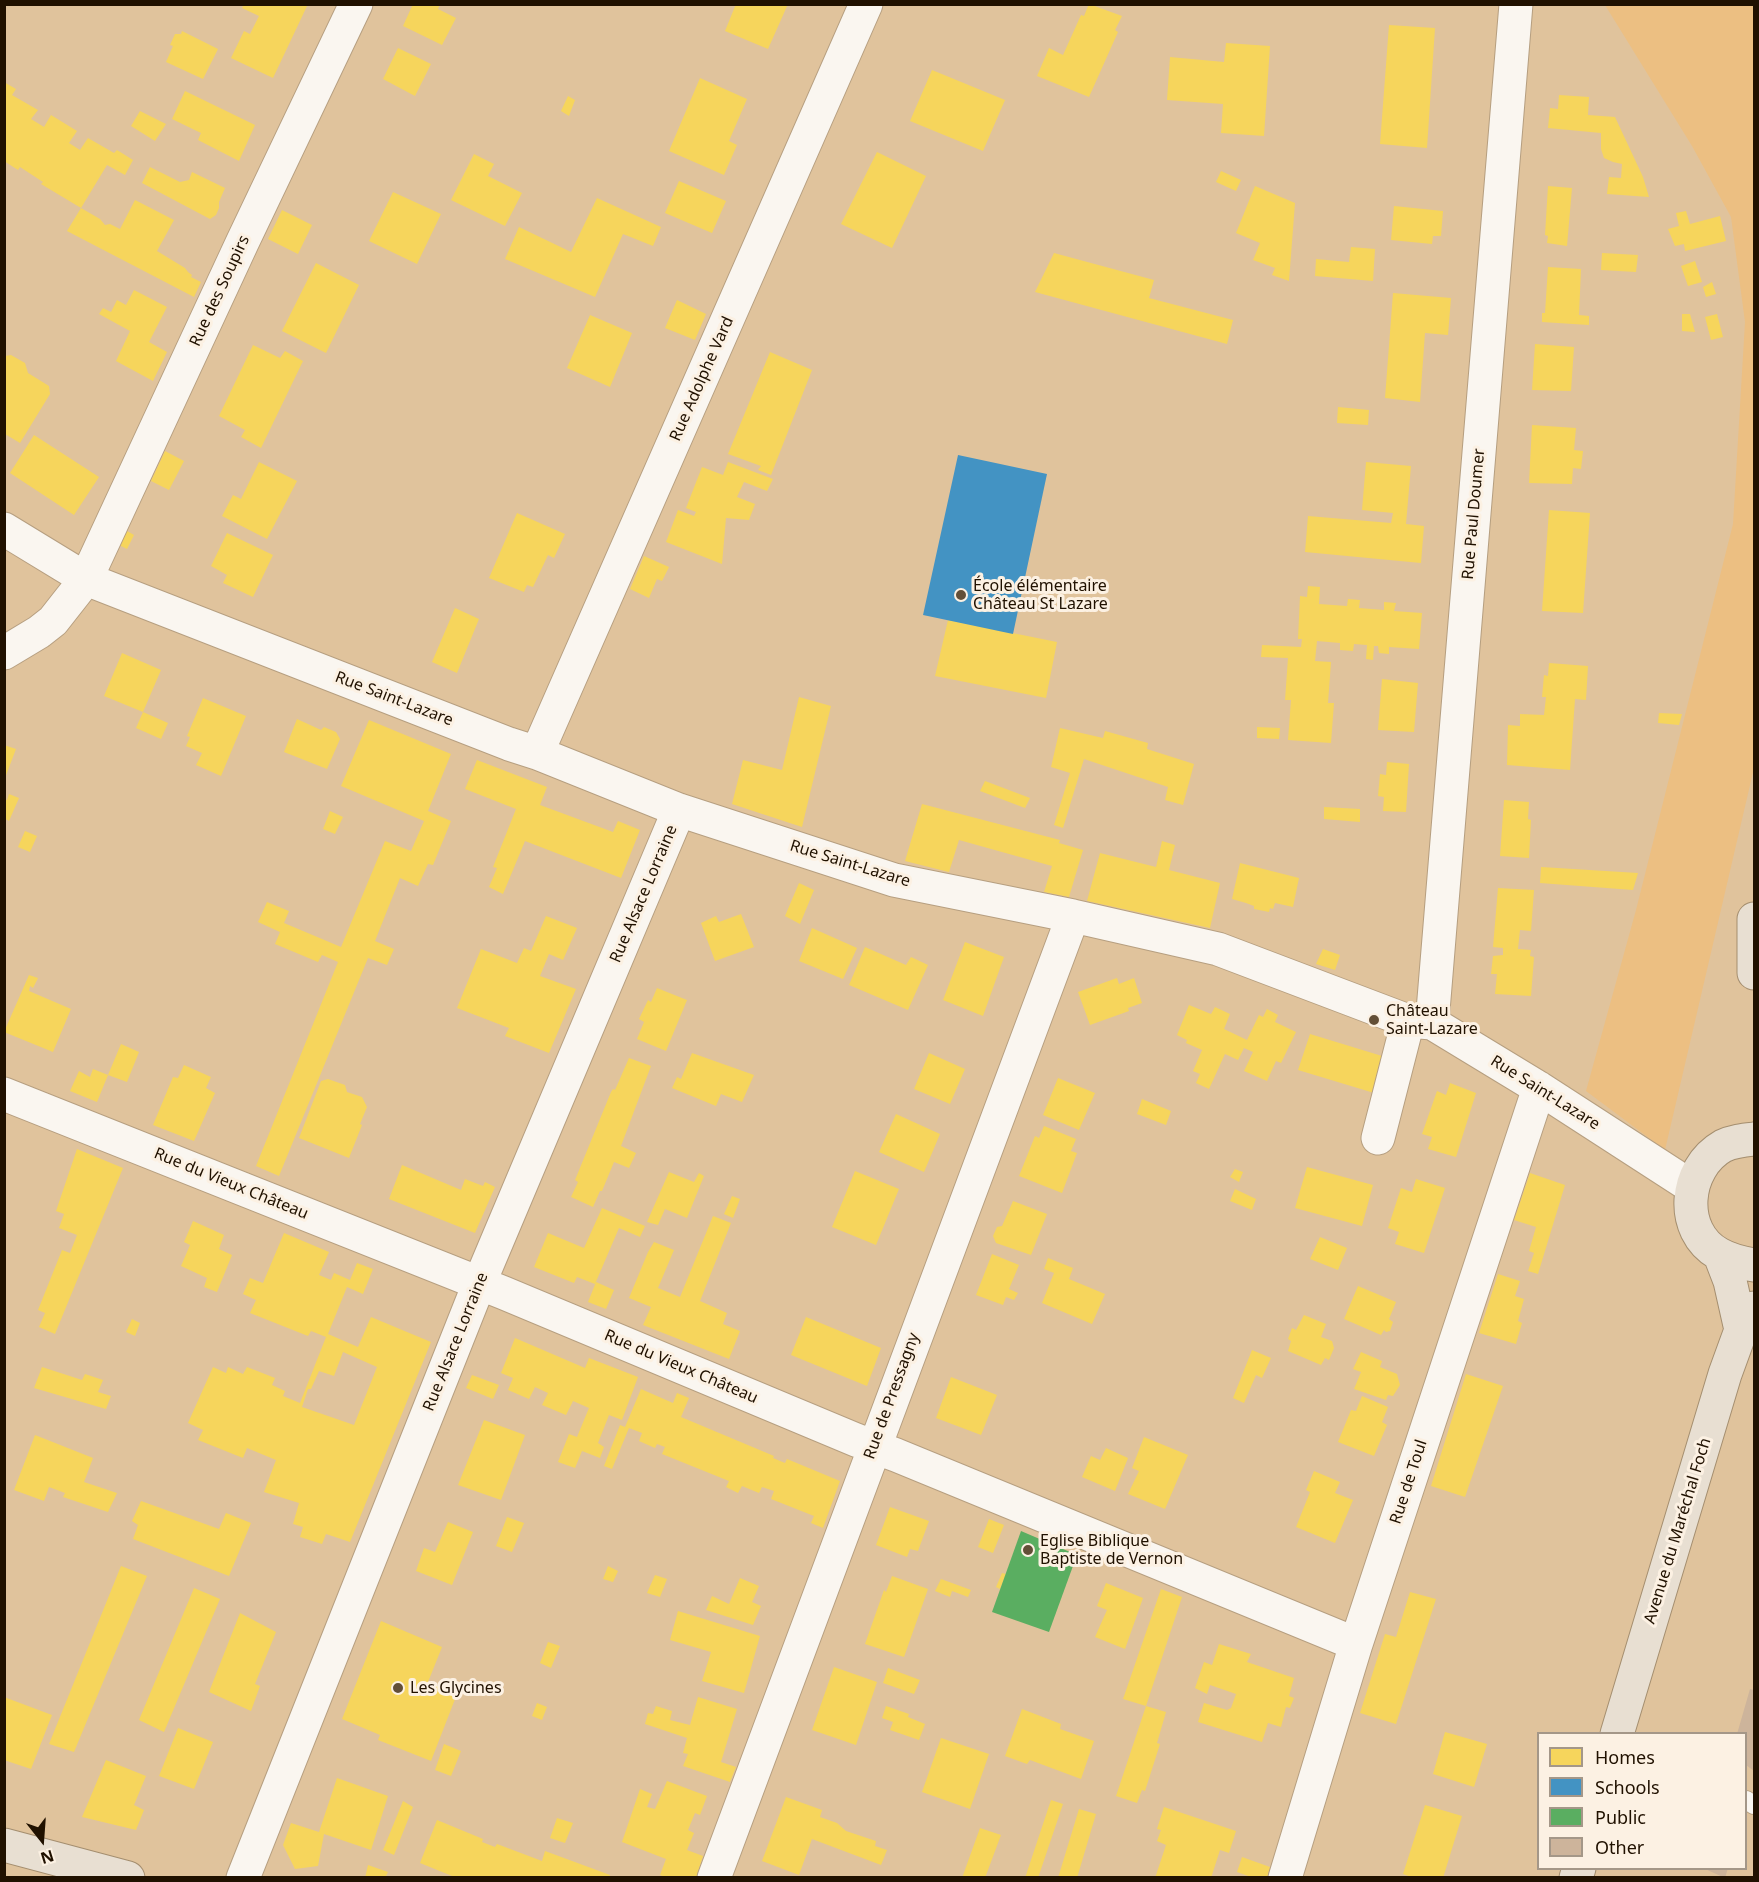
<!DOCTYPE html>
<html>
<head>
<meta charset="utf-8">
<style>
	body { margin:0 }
	#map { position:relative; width:1759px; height:1882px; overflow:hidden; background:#e0c39c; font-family:"Noto Sans",sans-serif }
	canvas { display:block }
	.frame { position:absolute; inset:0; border:6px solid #201100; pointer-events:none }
	.legend { position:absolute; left:1537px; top:1732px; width:210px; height:138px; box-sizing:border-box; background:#fcf1e3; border:2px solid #a49788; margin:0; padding:8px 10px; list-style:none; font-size:18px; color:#201100 }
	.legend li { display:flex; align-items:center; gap:12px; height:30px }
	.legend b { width:30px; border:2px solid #a49788 }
	.north { position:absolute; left:12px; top:1810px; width:60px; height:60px; -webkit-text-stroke:4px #fcf1e3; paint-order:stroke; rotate:163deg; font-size:16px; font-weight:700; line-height:24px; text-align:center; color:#201100 }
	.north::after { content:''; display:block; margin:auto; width:21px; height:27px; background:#201100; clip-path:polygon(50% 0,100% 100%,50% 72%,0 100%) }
</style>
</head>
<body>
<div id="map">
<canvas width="1759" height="1882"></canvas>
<div class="frame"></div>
<ul class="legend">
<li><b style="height:16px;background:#f6d55c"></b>Homes</li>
<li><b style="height:16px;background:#4393c3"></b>Schools</li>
<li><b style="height:16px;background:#5aae61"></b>Public</li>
<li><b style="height:16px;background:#cdb49b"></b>Other</li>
</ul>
<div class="north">N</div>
</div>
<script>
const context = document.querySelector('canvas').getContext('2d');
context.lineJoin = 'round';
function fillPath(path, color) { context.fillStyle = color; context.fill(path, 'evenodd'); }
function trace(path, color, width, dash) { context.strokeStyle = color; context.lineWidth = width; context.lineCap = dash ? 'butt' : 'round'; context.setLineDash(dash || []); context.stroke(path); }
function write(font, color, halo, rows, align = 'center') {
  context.font = font + ' "Noto Sans",sans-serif'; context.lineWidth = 6; context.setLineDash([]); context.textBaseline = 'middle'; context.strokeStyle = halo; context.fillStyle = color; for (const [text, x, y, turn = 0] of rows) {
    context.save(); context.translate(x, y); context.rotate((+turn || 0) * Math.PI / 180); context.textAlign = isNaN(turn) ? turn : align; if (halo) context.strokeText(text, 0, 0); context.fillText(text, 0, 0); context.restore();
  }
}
fillPath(new Path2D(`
	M1605 5H1754V768L1665 1150 1586 1091 1636 910 1733 524 1745 322 1731 217 1692 146Z`), '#ecbf82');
fillPath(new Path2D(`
	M244 4H308L273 78 231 58 244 31 250 34 259 16 242 8Z
	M413 4H440L438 9 456 18 442 45 403 26Z
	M736 4H788L768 49 725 31Z
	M1089 4 1122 16 1115 30 1118 32 1089 97 1037 76 1049 48 1063 55 1081 15 1084 16Z
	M1389 25 1435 28 1427 148 1380 144Z
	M182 31 218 49 203 79 166 62 173 46 170 45 175 34H181Z
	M1226 43 1270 46 1264 136 1221 133 1223 104 1167 100 1170 57 1224 62Z
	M398 48 431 64 415 96 383 79Z
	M932 70 1005 100 983 151 910 121Z
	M700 78 747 99 729 141 737 145 724 175 669 151Z
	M4 82 16 89 12 95 38 110 31 119 44 127 51 115 77 131 69 143 80 150 88 138 114 153 117 150 133 160 125 175 107 165 81 208 41 184 43 182 20 167 18 170 4 161Z
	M185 91 255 125 239 161 198 140 201 133 172 119Z
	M1559 95 1589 97 1588 115 1615 117 1643 177 1649 197 1607 194 1609 177 1621 178 1622 164 1613 162 1604 158 1601 149V133L1548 128 1550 108 1558 109Z
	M568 96 575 100 569 116 561 111Z
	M140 111 166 124 155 141 131 126Z
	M877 152 926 176 892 248 841 224Z
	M474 154 494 164 488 176 522 193 505 226 451 200Z
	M150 167 180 182 189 180 192 172 225 188 219 202V208L216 215 210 219 142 183Z
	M1221 171 1241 180 1236 191 1216 182Z
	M679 181 726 201 712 233 665 213Z
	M1255 186 1295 203 1289 281 1272 275 1275 268 1253 260 1260 243 1236 233Z
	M1548 186 1572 188 1567 246 1547 243 1548 236 1545 235Z
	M393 192 441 214 417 264 369 241Z
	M597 198 661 227 653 246 623 234 595 297 505 259 519 227 571 252Z
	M135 200 174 220 157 251 185 268 188 272 192 275 191 277 201 282 194 297 67 231 81 208 100 219 105 225 110 224 120 229Z
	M1394 206 1443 211 1441 236H1433L1432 244 1391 240Z
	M282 210 312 225 298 254 268 239Z
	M1686 211 1690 224 1720 216 1726 241 1685 251 1684 244 1675 246 1668 229 1679 226 1676 213Z
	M1351 247 1375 249 1373 281 1315 276 1316 259 1349 262Z
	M1054 253 1154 280 1149 298 1233 320 1227 344 1035 292Z
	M1602 253 1638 255 1636 272 1601 270Z
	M1695 261 1702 282 1688 286 1681 266Z
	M316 263 359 285 326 353 282 331Z
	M1548 267 1581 269 1579 315 1589 316V325L1542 322V313H1545Z
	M1712 282 1716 294 1706 297 1703 287Z
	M134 290 167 307 149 342 167 352 153 381 116 361 130 331 99 314 103 308 111 312 117 300 126 305Z
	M1393 293 1451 298 1448 335 1425 333 1420 402 1385 398Z
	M677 300 706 314 695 340 665 328Z
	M1682 314H1690L1695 332 1682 331Z
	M1717 314 1723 337 1711 340 1705 317Z
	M590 315 632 333 610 387 567 368Z
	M1535 344 1574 347 1571 391 1532 390Z
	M253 345 280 358 285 351 303 361 261 448 241 437 245 430 219 416Z
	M770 352 812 370 771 475 758 470 761 466 728 454Z
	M11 355 25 363 28 373 49 386 50 394 20 443 5 434V356Z
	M1338 407 1369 410 1368 425 1337 423Z
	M1532 425 1576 428 1574 450 1583 451 1581 469 1573 468 1572 484 1529 483Z
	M34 435 99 477 74 515 10 473Z
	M165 451 184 461 169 490 151 481Z
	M259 462 297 481 267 539 222 516 233 495 241 499Z
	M728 462 773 479 767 491 744 482 737 497 755 504 749 520 726 518 722 564 666 542 678 510 694 516 696 512 686 508 702 467 723 475Z
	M1366 462 1411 466 1406 524 1424 526 1421 563 1305 552 1308 516 1391 523 1393 513 1362 510Z
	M1549 510 1590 513 1583 613 1542 611Z
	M517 513 565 534 554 558 548 555 533 587 527 585 524 592 489 578Z
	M127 531 134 535 127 549 119 545Z
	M227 533 273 555 253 597 223 583 227 575 211 566Z
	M644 556 669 567 662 581 657 579 649 598 630 589Z
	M1308 586 1320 587 1319 604 1347 606 1348 599 1360 600 1359 608 1384 610V602L1396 603 1394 611 1422 613 1419 649 1389 647V654L1379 653 1378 646H1374L1373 660 1366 659 1367 645 1354 644 1353 651 1340 650V643L1317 641 1315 661 1331 662 1328 703H1334L1331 743 1288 740 1291 700H1285L1288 658 1261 657 1262 645 1301 647 1302 639H1298L1300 596 1307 597Z
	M455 608 479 619 457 673 432 662Z
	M948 620 1057 642 1046 698 935 676Z
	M122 653 161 670 143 712 168 723 161 739 136 728 143 712 104 696Z
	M1549 663 1588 666 1586 700 1575 699 1570 770 1507 765 1508 725 1520 726V714L1544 715 1546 697H1542L1544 675 1548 676Z
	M1382 679 1418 683 1414 732 1378 730Z
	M799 697 831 706 802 827 732 804 743 760 782 770Z
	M203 698 246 716 221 776 196 765 202 753 186 746 190 737 187 736Z
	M1659 713 1682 714 1679 725 1658 723Z
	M297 719 321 730 324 727 336 732 340 739 327 769 284 752Z
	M369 720 451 754 428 811 451 821 433 865 428 864 418 886 400 878 375 941 394 949 387 965 368 958 279 1176 256 1166 338 962 322 955 318 962 275 944 280 932 258 922 267 902 289 911 284 923 341 947 385 841 411 851 424 821 341 786Z
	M1257 727 1280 728 1279 739 1257 738Z
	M1060 728 1103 738 1105 731 1148 743 1147 749 1194 764 1183 805 1165 800 1168 787 1084 759 1063 828 1054 825 1070 773 1051 767Z
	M4 745 16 749 5 778H4Z
	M477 760 547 787 540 805 613 832 618 821 640 830 621 878 525 841 503 894 489 887 497 868 493 867 516 809 465 789Z
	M1387 762 1409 764 1406 812 1383 811 1384 797 1378 796 1380 774 1386 775Z
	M985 781 1030 798 1025 808 980 791Z
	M9 794 19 798 9 821 4 818V799L7 800Z
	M1504 800 1529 802 1528 819 1531 820 1529 858 1500 856Z
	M922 804 1060 840 1059 843 1083 850 1069 897 1044 892 1052 866 959 840 949 872 905 861Z
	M1324 807 1360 809V822L1324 819Z
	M330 811 343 817 335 834 323 829Z
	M25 831 37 836 30 852 18 847Z
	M1162 841 1175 845 1169 870 1220 883 1210 928 1087 901 1100 853 1156 867Z
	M1240 863 1299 878 1293 907 1275 903 1273 909 1270 908 1269 912 1254 909V906L1246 903 1232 899Z
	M1541 867 1638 873 1633 890 1540 883Z
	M799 883 814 890 800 924 785 916Z
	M1498 888 1534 890 1531 931 1520 930 1518 949 1531 950 1530 956 1534 957 1531 996 1495 994 1497 974H1491L1493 956 1503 955V948L1493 947Z
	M741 914 754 947 715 961 701 923 716 916 719 922Z
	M546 916 577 928 563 960 549 954 540 976 576 989 549 1053 505 1036 509 1028 457 1008 481 949 517 963 524 948 531 951Z
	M812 928 857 948 843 979 799 961Z
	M965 942 1004 957 983 1016 943 1000Z
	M865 947 906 965 911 957 928 965 908 1010 849 985Z
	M1323 949 1340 955 1335 970 1316 964Z
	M29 975 38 978 33 988 30 986 29 991 71 1009 53 1052 4 1032Z
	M1117 978 1119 984 1134 978 1142 1003 1128 1008 1129 1011 1090 1025 1078 992Z
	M657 988 687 1000 666 1051 637 1039 644 1022 639 1019 648 1000 651 1002Z
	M1189 1005 1211 1014 1215 1007 1230 1014 1224 1029 1247 1040 1259 1015 1263 1017 1267 1009 1278 1015 1275 1022 1296 1032 1281 1063 1276 1061 1267 1081 1244 1071 1253 1052 1244 1048 1238 1060 1225 1054 1209 1089 1196 1083 1200 1074 1193 1071 1202 1050 1186 1043 1187 1040 1177 1035Z
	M1310 1034 1382 1056 1378 1070 1390 1074 1384 1096 1298 1070Z
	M121 1044 139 1052 127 1082 108 1075Z
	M692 1053 754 1075 742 1102 721 1094 716 1106 672 1088 677 1077 681 1079Z
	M929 1053 965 1069 950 1104 914 1089Z
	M629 1058 651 1066 621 1146 636 1153 629 1168 614 1162 602 1191H600L593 1207 571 1197 578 1182 575 1180 611 1092 613 1089 615 1090Z
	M184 1065 211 1077 206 1088 215 1093 194 1141 153 1125 173 1077 178 1078Z
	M93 1069 108 1075 97 1102 70 1091 79 1071 90 1077Z
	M1058 1078 1095 1093 1079 1130 1043 1115Z
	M328 1079 345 1085 347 1092 362 1097 367 1107 360 1124 362 1125 349 1158 299 1138 321 1081Z
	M1450 1083 1476 1093 1456 1157 1428 1149 1432 1137 1422 1134 1437 1091 1446 1095Z
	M1142 1099 1171 1111 1166 1125 1137 1114Z
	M896 1114 940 1134 924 1172 879 1152Z
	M1044 1126 1076 1139 1071 1151 1077 1153 1062 1193 1019 1176 1035 1136 1039 1138Z
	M77 1149 123 1168 55 1334 39 1327 45 1313 38 1310 62 1250 70 1253 77 1235 59 1228 64 1214 56 1211Z
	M402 1165 461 1190 465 1179 483 1186 485 1182 495 1187 475 1233 389 1199Z
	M1307 1167 1373 1185 1362 1226 1295 1208Z
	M1235 1169 1243 1172 1239 1182 1230 1177Z
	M855 1171 899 1189 876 1245 832 1227Z
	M669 1172 694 1182 699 1173 704 1176 687 1218 665 1209 658 1225 647 1222Z
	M1530 1173 1565 1185 1538 1274 1528 1271 1534 1253 1529 1251 1536 1227 1514 1220Z
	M1416 1179 1445 1188 1424 1253 1395 1244 1399 1232 1388 1228 1401 1188 1412 1192Z
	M1235 1189 1256 1199 1252 1210 1230 1201Z
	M732 1196 740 1199 733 1218 724 1214Z
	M1013 1201 1047 1214 1031 1255 996 1243 993 1236 997 1227 1002 1226Z
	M602 1208 645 1226 640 1237 619 1228 595 1284 577 1277 574 1283 534 1267 548 1233 584 1248Z
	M713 1216 731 1223 700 1301 727 1313 723 1324 740 1331 729 1359 643 1325 651 1307 629 1298 648 1252 654 1242 674 1250 658 1288 680 1297Z
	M193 1221 224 1235 219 1249 232 1255 217 1292 204 1287 207 1278 181 1266 190 1245 184 1242Z
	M284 1233 329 1252 319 1275 331 1280 334 1273 350 1280 357 1263 373 1269 363 1294 347 1287 328 1334 358 1347 371 1317 431 1342 350 1542 326 1534 322 1544 300 1537 303 1527 293 1524 299 1503 264 1492 276 1460 247 1448 243 1458 198 1440 203 1430 188 1423 213 1367 226 1373 228 1367 243 1374 247 1367 275 1378 272 1385 285 1391 283 1396 300 1403 326 1337 311 1331 308 1336 250 1313 256 1300 243 1294 250 1278 263 1283ZM343 1352 377 1367 354 1425 302 1407 308 1389H311L319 1371 334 1376Z
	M1320 1237 1347 1248 1338 1270 1310 1259Z
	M992 1254 1019 1265 1009 1289 1018 1293 1014 1300 1006 1297 1003 1305 976 1295Z
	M1048 1258 1073 1268 1069 1279 1105 1294 1092 1324 1042 1303 1054 1273 1044 1269Z
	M1498 1274 1520 1281 1515 1296 1524 1299 1518 1321 1522 1323 1516 1344 1479 1333Z
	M596 1282 614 1290 606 1309 588 1302Z
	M1358 1286 1396 1302 1389 1319 1393 1322 1390 1331 1386 1332 1384 1330 1381 1335 1344 1319Z
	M1304 1315 1326 1324 1321 1337 1332 1341 1334 1348 1329 1360 1325 1358 1321 1365 1288 1351 1291 1341 1288 1339 1292 1328 1296 1330Z
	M806 1317 881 1348 867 1386 791 1355Z
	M132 1319 140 1323 135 1336 126 1332Z
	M515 1338 585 1368 589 1358 638 1377 622 1420 609 1415 598 1443 604 1447 600 1458 582 1451 575 1468 558 1462 569 1434 577 1437 589 1408 573 1401 566 1415 542 1405 548 1393 535 1387 529 1399 508 1390 513 1378 501 1373Z
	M1252 1350 1271 1358 1262 1378 1256 1375 1244 1403 1233 1398Z
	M1361 1352 1382 1361 1380 1367 1397 1374 1400 1385 1393 1396 1388 1395 1386 1400 1354 1389 1361 1372 1353 1369Z
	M42 1367 82 1380 85 1374 103 1380 98 1392 111 1396 106 1409 34 1388Z
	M1466 1374 1503 1386 1465 1497 1431 1486Z
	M472 1375 499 1385 493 1399 466 1388Z
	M951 1377 997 1395 981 1435 936 1418Z
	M641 1389 673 1403 677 1393 689 1398 681 1417 774 1456 773 1458 785 1463 787 1459 840 1481 823 1528 811 1523 814 1516 771 1499 774 1491 762 1487 759 1493 742 1486 738 1493 726 1487 729 1481 662 1454 665 1447 657 1444 655 1448 639 1441 642 1433 629 1428 612 1469 604 1466 620 1425 625 1427Z
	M1362 1396 1388 1407 1382 1422 1387 1425 1374 1456 1338 1442 1351 1410 1356 1411Z
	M484 1420 525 1435 501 1500 458 1485Z
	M35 1435 93 1458 84 1482 117 1493 108 1512 63 1497 65 1493 49 1487 44 1501 14 1490Z
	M1144 1437 1188 1455 1165 1509 1128 1494 1139 1471 1132 1468Z
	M1106 1448 1128 1458 1115 1491 1082 1477 1091 1456 1100 1460Z
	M1314 1471 1340 1482 1335 1493 1353 1500 1335 1543 1296 1527 1310 1492 1306 1490Z
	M141 1501 219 1529 226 1513 251 1523 229 1576 133 1539 138 1525 132 1521Z
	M890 1507 929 1521 918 1551 910 1549 907 1557 876 1545Z
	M507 1517 524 1523 512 1552 496 1546Z
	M989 1519 1004 1525 993 1553 978 1547Z
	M448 1522 473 1532 452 1585 416 1571 424 1548 435 1552Z
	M121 1566 147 1576 74 1752 49 1744Z
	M608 1566 618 1571 613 1582 603 1579Z
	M1002 1573 1006 1574 1000 1589 996 1587Z
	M655 1575 667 1579 660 1597 647 1593Z
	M892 1576 928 1589 904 1657 865 1644 884 1590 886 1592Z
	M740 1578 759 1586 752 1602 761 1606 753 1625 706 1610 712 1596 729 1604Z
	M941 1579 971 1590 968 1597 952 1591 950 1597 935 1591Z
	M1106 1583 1143 1598 1125 1649 1095 1637 1107 1610 1097 1606Z
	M194 1588 220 1599 164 1732 139 1720Z
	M1161 1589 1182 1597 1146 1706 1123 1699Z
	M1410 1592 1436 1599 1396 1724 1360 1713 1385 1634 1396 1637Z
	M678 1611 760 1636 744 1693 702 1681 711 1652 670 1640Z
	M240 1613 276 1632 255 1684 260 1686 251 1711 209 1692Z
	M381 1621 442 1647 428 1682 457 1694 431 1761 378 1740 380 1735 342 1719Z
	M548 1642 560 1646 551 1668 540 1663Z
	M1219 1644 1251 1654 1247 1662 1294 1678 1289 1696 1294 1698 1290 1708 1286 1707 1281 1727 1268 1723 1262 1742 1198 1722 1204 1703 1227 1710 1231 1708 1236 1694 1210 1685 1207 1694 1195 1688 1204 1662 1212 1665Z
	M834 1667 877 1682 856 1745 812 1730Z
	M888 1668 920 1680 914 1694 883 1683Z
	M4 1697 52 1715 31 1769 4 1760Z
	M698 1697 737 1709 721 1762 736 1767 730 1782 683 1766 688 1754 683 1753 687 1738 645 1724 648 1713 653 1714 656 1706 672 1711 670 1720 690 1725Z
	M537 1703 547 1707 542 1720 532 1716Z
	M886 1706 909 1714 908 1717 925 1724 919 1740 890 1730 893 1722 882 1718Z
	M1146 1706 1166 1712 1157 1743 1160 1744 1145 1791 1142 1790 1137 1803 1116 1796Z
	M1022 1709 1061 1724 1060 1729 1094 1741 1081 1779 1030 1760 1027 1764 1005 1756Z
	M178 1728 213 1742 194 1789 159 1776Z
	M1445 1732 1487 1744 1474 1787 1433 1774Z
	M941 1738 989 1754 970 1809 922 1792Z
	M444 1744 461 1751 451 1776 435 1770Z
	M106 1760 146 1776 134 1805 144 1810 136 1830 82 1817Z
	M337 1778 388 1796 371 1850 324 1834 318 1866 295 1869 283 1845 291 1823 319 1832Z
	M667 1781 707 1796 700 1815 695 1813 688 1830 694 1833 687 1850 703 1856 696 1878H667L660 1875 666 1859 622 1842 640 1789 652 1794 647 1807 655 1809Z
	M786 1797 822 1810 820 1817 837 1823 846 1831 876 1841 875 1846 887 1850 881 1865 812 1839 799 1875 762 1861Z
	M1051 1800 1063 1804 1038 1878H1025Z
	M403 1801 413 1807 394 1855 383 1850Z
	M1425 1805 1462 1816 1443 1878H1414L1403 1874Z
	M1164 1807 1236 1831 1229 1853 1220 1850 1211 1878H1155L1166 1845 1157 1841 1161 1830 1157 1829Z
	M1079 1809 1096 1814 1077 1878H1058Z
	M557 1818 573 1823 565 1843 550 1838Z
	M437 1820 483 1839 482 1842 495 1847 497 1844 542 1861 545 1851 610 1875 609 1878H457L420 1863Z
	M980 1828 1001 1835 985 1878H962Z
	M1242 1857 1270 1867 1267 1878H1254L1237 1872Z
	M368 1865 388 1872 385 1878H365Z`), '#f6d55c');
fillPath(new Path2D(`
	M958 455 1047 474 1013 634 923 615Z`), '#4393c3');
fillPath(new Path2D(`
	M1021 1531 1077 1555 1049 1632 992 1612Z`), '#5aae61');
fillPath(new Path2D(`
	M1750 1689 1754 1690V1771L1746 1765V1734H1737Z
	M1703 1868H1728L1725 1878Z`), '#cdb49b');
const lane = new Path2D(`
	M1746 1800 1754 1805`);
const street = new Path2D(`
	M4 529 86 579 509 744 537 753 679 810 894 880 1073 916 1218 949 1408 1021 1432 1023 1539 1088 1692 1187
	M4 653 39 632 53 621 86 579 242 243 356 4
	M537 753 866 4
	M1432 1023 1516 4
	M4 1094 504 1293 856 1440 896 1455 1356 1644
	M1378 1138 1408 1021
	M243 1878 479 1284 679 810
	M714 1878 1073 916
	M1285 1878 1356 1644 1539 1088`);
const primary = new Path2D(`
	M1754 919V973
	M1754 1139C1744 1140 1733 1141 1723 1146 1684 1168 1678 1231 1719 1254 1731 1261 1742 1263 1754 1265
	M1720 1255 1730 1281 1741 1330
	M1617 1734 1725 1374 1741 1330 1754 1308
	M4 1845 128 1878
	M1576 1878 1579 1868`);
trace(lane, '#b69f80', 20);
trace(street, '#b69f80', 35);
trace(primary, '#a48e6f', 35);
trace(lane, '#faf6f0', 18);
trace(street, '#faf6f0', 33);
trace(primary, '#e8dfd2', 33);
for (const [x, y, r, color] of [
	[961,595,6,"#634f37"],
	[1374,1020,6,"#634f37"],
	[1028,1550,6,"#634f37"],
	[398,1688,6,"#634f37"]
]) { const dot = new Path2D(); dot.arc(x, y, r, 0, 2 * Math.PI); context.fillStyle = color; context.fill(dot); trace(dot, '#fcf1e3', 2); }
write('16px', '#201100', '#fcf1e3', [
	["Rue des Soupirs",220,291,-65],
	["Rue Adolphe Vard",702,379,-66],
	["Rue Paul Doumer",1474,514,-85],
	["Rue Saint-Lazare",394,699,21],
	["Rue Saint-Lazare",850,864,17],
	["Rue Alsace Lorraine",644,894,-67],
	["Rue Saint-Lazare",1545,1093,32],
	["Rue du Vieux Château",231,1184,22],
	["Rue Alsace Lorraine",456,1342,-68],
	["Rue du Vieux Château",681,1367,23],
	["Rue de Pressagny",892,1396,-70],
	["Rue de Toul",1409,1482,-72],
	["Avenue du Maréchal Foch",1678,1531,-73]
]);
write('16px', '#201100', '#fcf1e3', [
	["École élémentaire",973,586],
	["Château St Lazare",973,604],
	["Château",1386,1011],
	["Saint-Lazare",1386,1029],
	["Eglise Biblique",1040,1541],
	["Baptiste de Vernon",1040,1559],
	["Les Glycines",410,1688]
], 'left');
</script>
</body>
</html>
